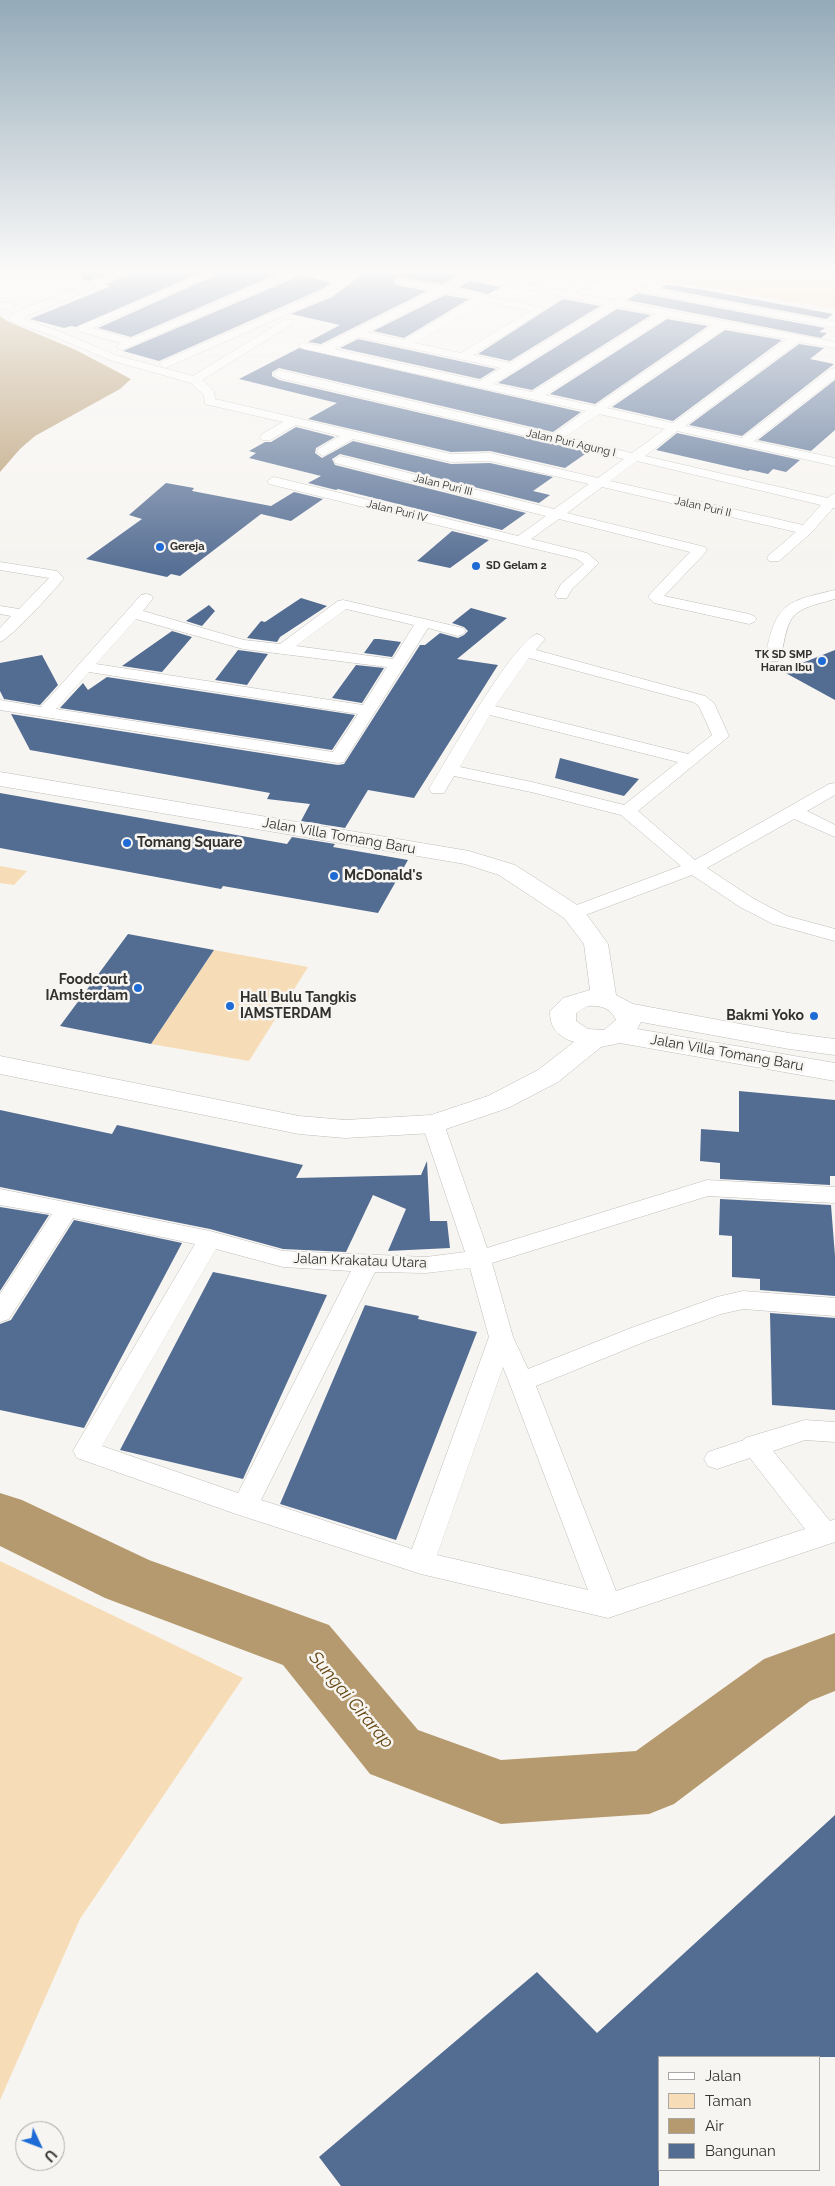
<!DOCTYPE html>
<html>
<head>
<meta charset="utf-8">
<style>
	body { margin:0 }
	#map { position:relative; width:835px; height:2186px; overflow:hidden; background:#f7f5f1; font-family:Raleway,sans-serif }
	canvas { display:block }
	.legend { position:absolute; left:658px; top:2056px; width:162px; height:115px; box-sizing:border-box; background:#f7f5f1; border:1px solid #a8a7a4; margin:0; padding:6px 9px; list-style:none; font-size:15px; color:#323130 }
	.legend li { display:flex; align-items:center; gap:10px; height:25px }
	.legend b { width:25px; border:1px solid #a8a7a4 }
	.north { position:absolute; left:15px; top:2121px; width:50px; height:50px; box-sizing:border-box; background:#f7f5f1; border:1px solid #a8a7a4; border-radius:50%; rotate:133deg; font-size:14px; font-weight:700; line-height:20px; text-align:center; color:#323130 }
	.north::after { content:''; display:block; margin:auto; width:18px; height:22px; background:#1f6bd6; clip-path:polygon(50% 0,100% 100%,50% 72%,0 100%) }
</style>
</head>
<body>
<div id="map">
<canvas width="835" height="2186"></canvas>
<ul class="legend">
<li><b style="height:6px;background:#fff"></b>Jalan</li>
<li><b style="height:14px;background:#f7ddb7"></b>Taman</li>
<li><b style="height:14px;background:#b69a6f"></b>Air</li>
<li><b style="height:14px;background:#536c92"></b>Bangunan</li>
</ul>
<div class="north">U</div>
</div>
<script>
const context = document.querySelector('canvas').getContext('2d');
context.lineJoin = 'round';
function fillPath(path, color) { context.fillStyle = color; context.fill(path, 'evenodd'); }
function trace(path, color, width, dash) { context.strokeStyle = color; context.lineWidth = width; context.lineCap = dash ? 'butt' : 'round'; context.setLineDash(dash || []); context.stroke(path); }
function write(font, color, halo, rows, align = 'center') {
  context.font = font + ' Raleway,sans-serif'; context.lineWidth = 5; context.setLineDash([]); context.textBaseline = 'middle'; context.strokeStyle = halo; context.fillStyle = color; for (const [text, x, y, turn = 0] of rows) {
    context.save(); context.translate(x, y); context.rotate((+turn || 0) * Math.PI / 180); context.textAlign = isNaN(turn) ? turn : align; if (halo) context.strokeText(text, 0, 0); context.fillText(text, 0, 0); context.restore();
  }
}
fillPath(new Path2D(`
	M596 271H835V309L621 274Z
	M0 866 27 871 14 885 0 883Z
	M214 950 308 967 249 1061 151 1044Z
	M0 1561 243 1678 80 1919 0 2100Z`), '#f7ddb7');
fillPath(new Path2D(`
	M0 316 9 322 76 350 131 379 120 389 35 436 20 449 0 472Z`), '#b69a6f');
fillPath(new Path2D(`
	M0 1493 22 1500 149 1560 329 1625 418 1730 501 1760 636 1751 764 1659 835 1633V1691L810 1701 674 1804 649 1814 501 1824 370 1774 283 1665 105 1598 0 1546Z`), '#b69a6f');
fillPath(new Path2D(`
	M82 271H114L89 281 81 279Z
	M136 271H204L76 327 71 326 64 328 30 319 111 286 105 285Z
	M225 271H284L131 337 98 328Z
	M367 271H439L460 275 442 284 396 277 394 282 397 285 427 291 321 344 308 342 340 325 291 314 332 297Z
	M302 275 332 283 322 289 159 361 123 351Z
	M470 281 501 287 488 294 459 287Z
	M667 285 704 290 833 314 827 319 661 288Z
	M638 293 825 328 819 332 827 333 821 338 627 300Z
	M445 295 469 299 404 338 373 331Z
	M563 299 600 306 510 361 478 354Z
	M617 309 651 315 532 390 498 383Z
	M667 319 708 326 595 404 550 394Z
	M725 330 782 340 673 421 612 407Z
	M358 339 496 369 480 379 340 348Z
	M799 344 824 348 810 359 834 364 742 436 689 425Z
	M299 348 581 412 553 432 279 368 272 372V376L279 380 588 452 565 468 490 451 451 452 308 419 337 403 239 379Z
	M835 380V430L811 451 758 440Z
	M296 427 335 437 316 448 315 453 322 458 353 441 451 464 490 463 553 477 533 491 550 495 539 503 340 454 332 459 335 465 526 513 502 530 338 489 336 490 308 483 321 476 249 458 256 453 249 451 265 442H271Z
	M677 433 800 460 786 472 773 469 768 474 750 470 748 471 656 450Z
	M166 483 194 488 192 491 271 506 294 492 323 499 291 521 261 514 180 576 171 574 167 577 86 559 142 519 129 515Z
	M452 531 489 540 450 568 417 561Z
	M301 598 327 606 280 637 277 642 247 638 261 621 265 622Z
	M209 605 215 611 202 626 186 621Z
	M471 608 507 618 457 659 498 665 414 798 368 790 345 828 301 821 310 804 267 799 270 793 30 750 11 714 338 765 344 764 420 645H425L440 633 458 638 464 635 468 631 464 627 452 623Z
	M172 631 192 637 162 672 122 666Z
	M374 639H379L401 642 392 657 364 653Z
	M238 650 268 654 247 685 215 680Z
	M835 650V700L782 671Z
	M42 655 58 685 40 705 4 699 0 691V663Z
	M356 665 384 668 362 703 332 698Z
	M107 677 355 715 332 750 60 708 83 683 88 690Z
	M560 758 639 779 624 796 555 778Z
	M0 793 287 844 292 837 335 844 333 847 408 860 378 913 223 886 221 889 0 848Z
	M128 934 214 950 151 1044 60 1026Z
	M739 1091 835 1100V1176H830V1185L720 1179V1163L700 1161 701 1129 739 1132Z
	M0 1110 112 1134 117 1125 303 1165 296 1178 421 1175 427 1161 430 1221H447L450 1248 388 1251 406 1209 373 1195 346 1252 283 1249 210 1229 0 1187Z
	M720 1199 831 1205 835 1256V1296L760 1290V1279L732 1277V1236L719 1235Z
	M0 1207 49 1215 0 1291Z
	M74 1220 182 1243 84 1428 0 1410V1324L11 1320Z
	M213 1272 327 1295 243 1479 120 1450Z
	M365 1305 419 1316 418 1319 477 1332 396 1540 280 1504Z
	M770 1313 835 1318V1410L772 1405Z
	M835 1815V2057H659V2186H341L319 2157 537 1972 597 2033Z`), '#536c92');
const minor = new Path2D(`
	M119 271H134L22 318 61 332 118 356 193 376 284 320H292L294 322 292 324 202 380 214 391 215 399 451 454 490 453 598 478 624 459 279 378 273 374 279 370 553 434 586 411 304 349 298 346 304 343 321 346 433 290 397 283 396 281 397 279 442 286 469 273 563 291 600 273 605 276 604 278 575 293 613 300 621 297 625 298V302L835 342V348L799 342 685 426 742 438 831 369 835 368V378L754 441 835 458V466L677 431 645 456 827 498 835 493V508H833L811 533 779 561H769L767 558 769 555 796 532 602 487 567 513 705 547 707 550 705 553 664 596 749 614 754 616 757 619 754 622 749 624 654 603 648 597 650 594 690 552 559 519 531 539 587 553 599 563 572 589 567 598H557L555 595 561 584 584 564 577 559 269 484 267 481 274 477 518 536 546 516 335 463 334 460 340 456 554 509 589 484 490 461 451 462 353 439 323 456 317 452 318 449 340 436 296 425 270 440H262L260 437 262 434 283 422 205 404 204 395 191 383 110 360 53 336 10 321 8 319 16 312ZM470 279 605 305 510 363 473 355 544 310 539 307 454 288ZM445 293 474 298 404 340 367 332ZM486 301 530 311 461 353 415 343ZM617 307 656 314 532 392 493 384ZM667 317 713 325 595 406 545 395ZM725 328 787 339 673 423 607 408ZM358 337 501 368 480 381 334 349ZM599 414 665 429 632 453 565 437ZM637 461 821 505 803 525 610 481Z
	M209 271H223L92 328 131 339 289 271H319L344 277 353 271H365L331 295 165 368 161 366 159 364 161 362 323 291 337 282 302 273 122 350 116 347 121 343 81 332 77 328 79 326Z
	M640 286 835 322V328L636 291 635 289Z
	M0 303H11L16 306 11 309H0Z
	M0 562 57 571 64 578C56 589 10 639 0 642V628L11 616 0 614V606L19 609 49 578 0 570Z
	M835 590V599C790 611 789 612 781 658L778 661H768L765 658C776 604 783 602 835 590Z
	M146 594 151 595 153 598 143 611 244 640 280 644 338 601 343 600 463 628 466 631 463 634 458 636 428 628 346 758 344 762 338 763 0 710V700L41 707 141 595ZM346 609 414 625 393 659 296 646ZM136 619 243 649 387 667 363 705 96 664ZM89 672 358 714 333 752 56 709Z
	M537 634 542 636 545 639 536 650 705 696 714 703 729 736 638 811 695 860 829 784 835 783V795L807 811 835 825V837L794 819 707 868 754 899 787 916 835 929V941L773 924 740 907 692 875 580 917 573 919 566 917 564 913 566 909 681 866 621 815 531 792 454 776 444 793H432L429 789C445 763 514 640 537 634ZM529 658 693 702 699 706 712 735 688 754 495 706ZM490 715 678 762 624 805 532 782 460 767Z
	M433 1117 441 1119 444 1124 487 1248 707 1180 835 1187V1203L708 1196 492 1263 513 1337 528 1369 631 1328 717 1297 743 1291 835 1298V1316L743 1309 721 1314 649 1340 536 1386 616 1591 805 1529 750 1458 717 1469 708 1466 704 1459 708 1452 744 1440 745 1438 805 1420 835 1422V1442L805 1440 773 1451 830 1521 835 1519V1542L608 1618 421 1574 236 1514 77 1458 73 1451 77 1444 195 1244 73 1218 9 1319 0 1322V1294L52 1214 0 1205V1189L210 1231 283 1251 426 1257 465 1252 422 1124 425 1119ZM216 1249 283 1267 351 1271 238 1493 102 1446ZM470 1268 489 1337 412 1549 261 1500 375 1272 426 1273ZM503 1367 509 1382 588 1590 437 1555Z`);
const tertiary = new Path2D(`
	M0 772 469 851 515 865 582 908 608 944 616 995 633 1004 789 1033 835 1039V1055L789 1049 641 1022 637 1029 835 1063V1081L620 1043 601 1047 558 1082 508 1108 443 1130 433 1133 345 1138 299 1134 0 1074V1056L299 1116 345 1120 431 1115 488 1096 538 1070 574 1042C557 1036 550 1028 550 1011L563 998 590 990 584 944 564 918 499 875 465 864 0 786ZM588 1006C600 1005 611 1008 616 1020L604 1030 588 1029 576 1021V1013Z`);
trace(minor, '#bfbdba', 1);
trace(tertiary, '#bfbdba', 1);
fillPath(minor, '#fff');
fillPath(tertiary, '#fff');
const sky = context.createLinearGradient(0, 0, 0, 577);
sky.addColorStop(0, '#94aab8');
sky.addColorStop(0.47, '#fbfaf9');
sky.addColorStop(1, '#fbfaf900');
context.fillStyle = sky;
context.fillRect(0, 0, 835, 577);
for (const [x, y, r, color] of [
	[160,547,5,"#1f6bd6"],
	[476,566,5,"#1f6bd6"],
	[822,661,5,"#1f6bd6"],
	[127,843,5,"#1f6bd6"],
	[334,876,5,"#1f6bd6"],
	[138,988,5,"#1f6bd6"],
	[230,1006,5,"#1f6bd6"],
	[814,1016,5,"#1f6bd6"]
]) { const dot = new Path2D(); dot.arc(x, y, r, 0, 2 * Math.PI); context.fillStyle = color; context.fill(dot); trace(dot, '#f7f5f1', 2); }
write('11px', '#323130', '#f7f5f1', [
	["Jalan Puri Agung I",571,443,13],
	["Jalan Puri III",443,485,14],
	["Jalan Puri II",703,507,13],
	["Jalan Puri IV",397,511,14]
]);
write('bold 11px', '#323130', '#f7f5f1', [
	["Gereja",170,547],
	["SD Gelam 2",486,566],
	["TK SD SMP",812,655,"right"],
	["Haran Ibu",812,668,"right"]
], 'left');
write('14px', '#323130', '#f7f5f1', [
	["Jalan Villa Tomang Baru",339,836,10],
	["Jalan Villa Tomang Baru",727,1053,10],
	["Jalan Krakatau Utara",360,1261,2]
]);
write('bold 14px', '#323130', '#f7f5f1', [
	["Tomang Square",137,843],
	["McDonald's",344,876],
	["Foodcourt",128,980,"right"],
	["IAmsterdam",128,996,"right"],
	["Hall Bulu Tangkis",240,998],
	["IAMSTERDAM",240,1014],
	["Bakmi Yoko",804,1016,"right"]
], 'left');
write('italic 18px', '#654713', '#f7f5f1', [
	["Sungai Cirarap",351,1700,50]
]);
</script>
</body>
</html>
